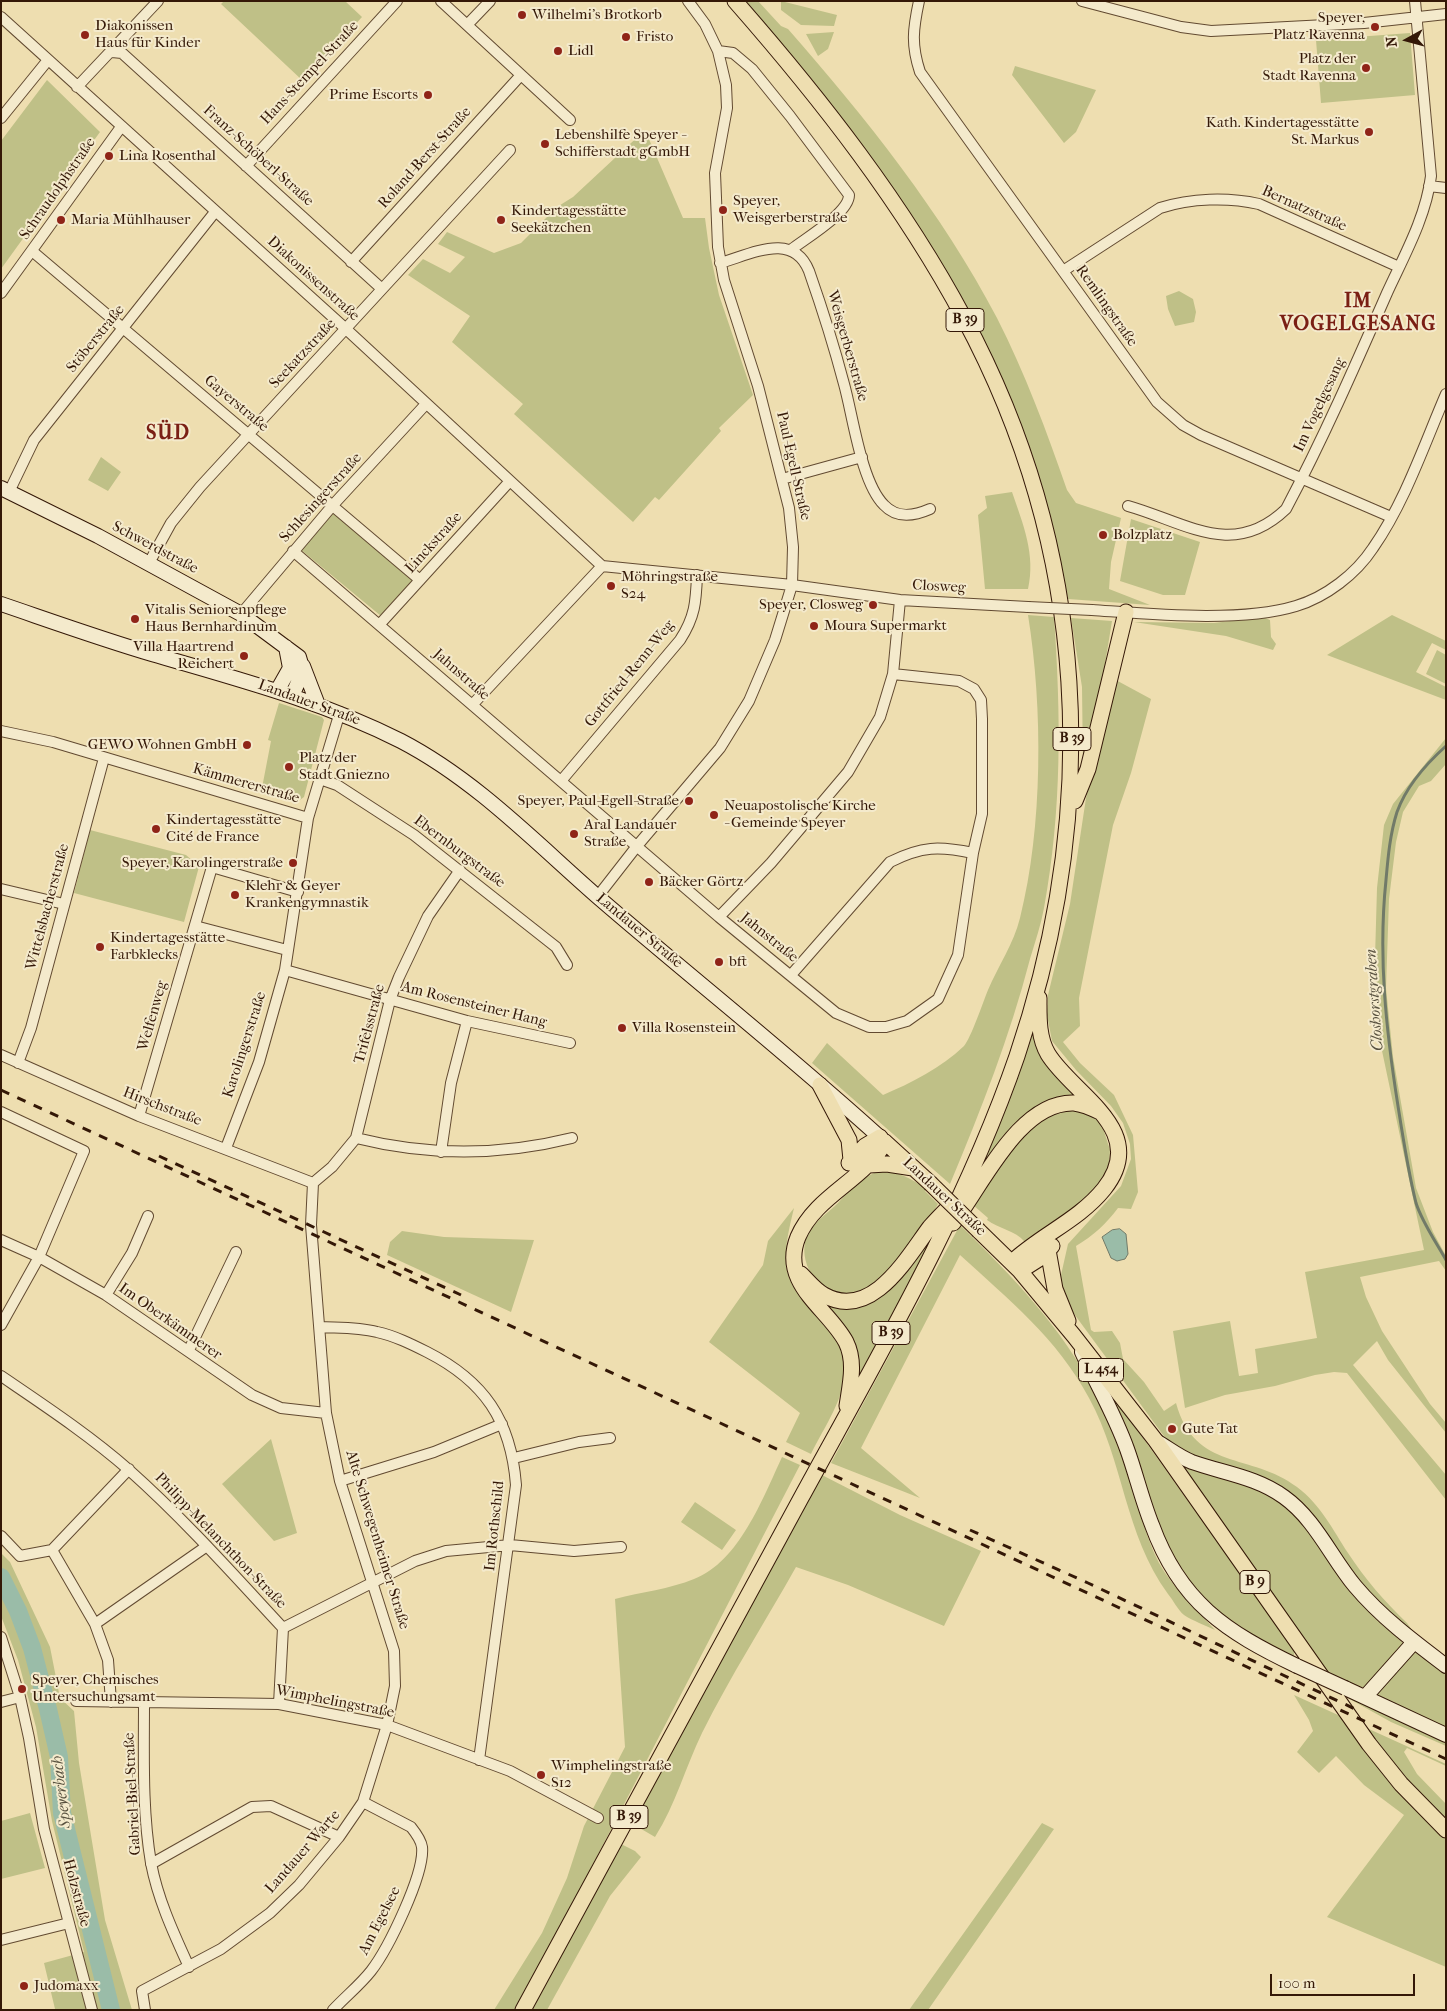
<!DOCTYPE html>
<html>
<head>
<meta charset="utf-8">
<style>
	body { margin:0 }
	#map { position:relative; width:1447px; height:2011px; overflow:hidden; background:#eedeb0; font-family:"IM FELL French Canon",serif }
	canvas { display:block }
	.frame { position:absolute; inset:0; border:2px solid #341807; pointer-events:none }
	.north { position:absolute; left:1382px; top:15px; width:50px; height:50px; -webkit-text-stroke:4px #f4eacc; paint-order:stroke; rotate:263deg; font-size:14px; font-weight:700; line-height:20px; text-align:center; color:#341807 }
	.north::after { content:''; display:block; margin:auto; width:18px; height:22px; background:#341807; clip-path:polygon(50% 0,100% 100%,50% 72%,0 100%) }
	.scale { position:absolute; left:1270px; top:1974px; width:145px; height:22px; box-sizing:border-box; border:2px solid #341807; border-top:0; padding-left:6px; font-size:15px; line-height:18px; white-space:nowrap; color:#341807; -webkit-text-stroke:4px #f4eacc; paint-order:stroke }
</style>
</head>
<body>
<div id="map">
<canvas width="1447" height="2011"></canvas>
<div class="frame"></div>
<div class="north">N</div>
<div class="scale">100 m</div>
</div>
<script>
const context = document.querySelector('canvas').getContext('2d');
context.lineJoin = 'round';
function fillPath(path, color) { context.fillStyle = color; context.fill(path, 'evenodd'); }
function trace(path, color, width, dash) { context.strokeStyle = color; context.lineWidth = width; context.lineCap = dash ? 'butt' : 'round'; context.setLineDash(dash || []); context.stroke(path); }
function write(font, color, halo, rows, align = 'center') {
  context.font = font + ' "IM FELL French Canon",serif'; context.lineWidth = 4; context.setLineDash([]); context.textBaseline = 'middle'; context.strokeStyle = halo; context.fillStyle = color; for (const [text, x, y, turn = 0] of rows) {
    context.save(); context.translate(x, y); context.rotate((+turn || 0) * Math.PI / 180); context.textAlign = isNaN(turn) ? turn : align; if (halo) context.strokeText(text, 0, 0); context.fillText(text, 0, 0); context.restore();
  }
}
fillPath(new Path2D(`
	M224 1H345L362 17 303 81 221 4Z
	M745 1H758L781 26 788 29C866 118 942 213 997 318 1025 373 1047 432 1067 490L1076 503 1121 518 1111 562 1109 589 1150 605 1068 599C1046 494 1014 393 961 299Z
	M781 1 837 15 834 26 801 25 781 10Z
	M834 32 828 49 818 56 806 34Z
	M1410 33 1415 95 1321 103 1316 40Z
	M1015 66 1096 90 1076 132 1064 143 1012 75Z
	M47 80 100 132 1 269V141Z
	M645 130 683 218H705L709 248 719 295 753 395 719 428 721 431 659 500 655 497 633 522 514 414 523 404 452 342 470 316 408 275 423 259 450 273 465 257 438 244 447 232 494 253 521 243 557 207 573 197Z
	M1179 291 1193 299 1196 312 1194 322 1175 326 1168 309 1166 296Z
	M101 457 121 472 108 491 88 480Z
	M1012 492C1023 524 1036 555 1028 589H985L978 515 987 508 985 496Z
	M333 510 415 582 381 616 300 549Z
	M1131 519 1200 542 1185 595H1163L1120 581Z
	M1028 615 1054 617C1061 716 1062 810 1044 908 1041 925 1035 942 1030 959 1010 1036 981 1110 950 1184L812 1063 827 1043 883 1095C911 1083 941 1068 964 1046 971 1038 983 1002 988 990 998 966 1014 943 1020 918 1043 827 1043 708 1028 615Z
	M1392 615 1446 641V650L1432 643 1416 672 1446 687V700L1327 655Z
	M1263 617 1270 620 1271 637 1276 644 1273 650 1226 636 1134 622 1214 623Z
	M1071 618 1112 621 1099 701 1083 767 1082 687Z
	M1437 650 1446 655V684L1426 674Z
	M1114 679 1151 699 1131 773 1113 825 1079 998 1080 1026 1063 1042 1080 1063 1114 1095 1133 1135 1138 1192 1131 1209 1118 1208C1107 1223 1093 1236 1076 1246L1091 1330 1094 1332 1112 1331 1120 1343 1123 1359 1144 1382 1164 1411 1176 1403C1195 1472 1251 1452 1297 1487 1321 1505 1333 1530 1348 1553 1365 1579 1385 1602 1407 1623L1412 1630 1411 1633 1376 1605 1292 1497 1191 1457 1169 1443 1069 1307 1057 1275H1061L1068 1244 1121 1186 1131 1159 1130 1144 1123 1123 1111 1106 1076 1070 1052 1041 1047 1015 1048 995 1070 904 1086 798Z
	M279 703 322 717 324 720 304 797 297 802 261 793 271 741 268 740Z
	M1446 738V764L1431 781 1419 786 1403 812 1396 842 1389 899 1386 988 1393 1057 1416 1188 1433 1232 1446 1256V1271L1439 1261 1360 1277 1366 1297 1382 1331 1430 1404 1446 1423V1433L1388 1360 1377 1341 1353 1365 1446 1475V1500L1347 1373 1334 1372 1315 1375 1275 1386 1225 1395 1185 1408 1173 1331 1230 1321 1239 1376 1258 1373 1255 1349 1317 1338 1305 1272 1424 1250 1381 1046 1375 958 1377 888 1384 825 1393 804Z
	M90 830 186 855 194 862 200 863 184 922 74 893Z
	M1034 1020 1083 1097 1052 1103 969 1193Z
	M1072 1108 1096 1118 1102 1125 1110 1150 1109 1167 1094 1190 1077 1206 1025 1242C1015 1230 999 1229 987 1220L988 1218 973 1205C997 1166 1023 1118 1072 1108Z
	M880 1171C899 1172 911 1178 926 1189L925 1191 938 1204C925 1228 908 1247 891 1268 886 1274 882 1282 876 1285 869 1289 858 1294 851 1295 820 1300 796 1262 807 1236 813 1222 828 1213 838 1203 851 1189 862 1176 880 1171Z
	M794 1208C790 1225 785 1244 786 1261 787 1304 842 1322 845 1365 847 1396 824 1427 811 1454L786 1442 800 1413 709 1342 763 1265 768 1241Z
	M960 1225C1010 1274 1064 1329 1095 1393 1109 1422 1121 1453 1132 1484 1140 1510 1146 1538 1159 1563 1173 1588 1196 1609 1215 1630 1205 1625 1193 1621 1184 1615 1178 1610 1173 1600 1168 1594 1124 1533 1124 1462 1089 1398 1057 1338 1009 1300 960 1255L861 1448 920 1498 831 1463Z
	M402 1231 444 1237 534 1240 511 1312 387 1255 390 1242Z
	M936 1232 856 1385 857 1377 812 1292 854 1305Z
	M1106 1386 1294 1650V1656L1249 1637 1229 1624 1175 1567Z
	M271 1439 297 1533 274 1541 222 1484Z
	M782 1457 800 1465 537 1972 515 2010H494L542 1933 567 1878 584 1826 625 1747 615 1599C641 1592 670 1589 694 1579 739 1562 763 1498 782 1457Z
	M1184 1466C1212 1478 1244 1480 1271 1495 1307 1515 1323 1555 1347 1587 1363 1609 1384 1625 1404 1644L1365 1687C1351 1689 1334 1674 1322 1668L1182 1470Z
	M820 1474 900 1515 981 1551 944 1626 848 1585 796 1567C765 1622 730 1677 702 1733 685 1768 676 1804 655 1837L631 1823Z
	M695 1502 736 1530 722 1550 681 1522Z
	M1 1553 10 1562 50 1647 60 1698 74 1711 79 1763 105 1920 132 2010H54L55 2009 44 1963 84 1952 52 1821 36 1727 18 1660 1 1616Z
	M1416 1651 1446 1672V1729L1377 1697 1376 1692Z
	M1294 1695 1446 1764V1766L1407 1748 1404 1752 1417 1774 1446 1804V1823L1420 1814 1446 1839V1967L1327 1917 1404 1815 1364 1785 1336 1756 1319 1773 1297 1752 1313 1731 1309 1720Z
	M1346 1695 1446 1742V1746L1391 1722 1346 1697Z
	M30 1813 45 1868 1 1879V1821Z
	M1042 1823 1054 1829 928 2010H909Z
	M621 1844 635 1851 641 1857 610 1896 547 2010H529Z`), '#bfc087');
const water = new Path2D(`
	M1120 1229 1126 1234 1128 1254 1125 1259 1117 1261 1111 1258 1102 1237 1112 1230Z`);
fillPath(water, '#9abca8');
trace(water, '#717a68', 1);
trace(new Path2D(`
	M1446 746C1426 764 1406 787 1397 812 1390 834 1388 857 1386 880 1378 956 1386 1030 1398 1106 1403 1138 1408 1171 1416 1203 1422 1222 1436 1242 1446 1260`), '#717a68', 3);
trace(new Path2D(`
	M1 1577 18 1611 32 1648 48 1709 59 1757 62 1813 111 2010`), '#9abca8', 18);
const street = new Path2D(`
	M441 1 570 120
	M919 1C913 29 911 45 920 72L1157 402 1183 425 1201 435 1391 517
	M1082 1 1181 27 1211 31 1364 23 1446 14
	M1 17 346 329 602 566
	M467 25 490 1
	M718 51 733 53 752 69 790 116 849 195C849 213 806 238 792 249
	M112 52 122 53 382 289
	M77 87 158 1
	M1 118 48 60
	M246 166 397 1
	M1429 186 1446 188
	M32 251 420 580
	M351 262 521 75
	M720 263C752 254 793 231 809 271 822 308 834 346 844 384 853 416 861 482 884 505 897 519 914 516 930 509
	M1063 271 1160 208C1191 198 1228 197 1259 204L1399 267
	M1 293 121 127
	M782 479 862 457
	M9 492 34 440 215 212
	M1128 506C1185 522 1233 560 1286 509 1323 439 1355 366 1387 293 1404 256 1426 217 1431 176L1415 1
	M293 551 719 917 836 1013 869 1027H886L907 1021 938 999 958 955 973 853 982 814V719L981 700 974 689 959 681 893 674
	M149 563 171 523 200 487 510 150
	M602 566 792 585 900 600 1028 607
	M1092 610C1150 614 1240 623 1296 606 1326 597 1356 574 1373 548 1405 502 1424 445 1446 394
	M241 614 333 505 426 404
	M380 624 510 481
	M473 704 602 566
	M1 731 53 742 308 818
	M320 779 337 785 414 835 556 947 567 965
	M561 781 680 640C695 617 696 602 697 575
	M1 889 64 904
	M598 896 637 846 720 748 749 701 775 640 792 585 793 547 789 508 758 386 724 280 718 247 715 173 727 108 726 85 718 51 705 24 688 1
	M719 917 771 863 848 772 880 717 893 674 900 600
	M195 926 287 950
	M285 970 467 1021 570 1043
	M791 975 890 862C922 846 939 846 973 853
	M1 1055 139 1116 313 1183
	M18 1063 31 1028 104 758
	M1 1112 84 1151 39 1257 1 1325
	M139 1116 212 867 298 892
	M356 1138C428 1156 500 1156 572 1138
	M226 1148 259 1062 285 970 308 818 340 712
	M441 1152 451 1083 467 1021
	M313 1183 332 1167 356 1138 390 1000 399 977 428 916 460 870
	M1 1240 39 1257 106 1295 252 1395 281 1408 326 1413
	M106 1295 132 1253 148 1216
	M320 1327C339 1328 358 1327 377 1332 395 1336 411 1344 427 1352 484 1381 511 1420 516 1485L479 1760
	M189 1350 236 1252
	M1 1376C45 1406 89 1435 129 1470 184 1519 233 1574 283 1628L279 1704
	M514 1458 579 1442 610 1438
	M340 1481 434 1452 502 1424
	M1 1536 20 1556 52 1550
	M52 1550 95 1624 108 1660 111 1702
	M52 1550 129 1469
	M95 1624 207 1546
	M283 1628 415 1561 446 1551 510 1545 574 1551 621 1547
	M1 1637 20 1697 29 1738 44 1829 92 2010
	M76 1701 279 1704 387 1725 510 1771 598 1818
	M1 1702 20 1697
	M144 1702C144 1756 142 1810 151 1863 158 1900 174 1934 189 1967
	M151 1864 252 1807 271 1806 339 1837
	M1 1940 69 1923
	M145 2010 142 1991 221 1949 270 1913 299 1885 339 1837 363 1802 387 1725 395 1686 394 1651 340 1481 326 1413 311 1225 313 1183
	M333 2010C345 1997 360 1985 371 1971 388 1949 425 1874 422 1847 421 1840 415 1832 411 1827L363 1802`);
const secondary = new Path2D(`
	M1 488 98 536 241 614 299 657C305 672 298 682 292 696
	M1 604C51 621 101 639 152 654 237 679 322 701 401 741 476 780 536 843 599 898 694 980 792 1057 885 1142
	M303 666 318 705
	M277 691 290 668 286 647
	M1082 1352C1097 1385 1115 1415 1127 1449 1136 1474 1142 1500 1152 1525 1180 1602 1226 1632 1297 1666
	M1156 1441C1168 1448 1179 1457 1192 1462 1223 1473 1257 1477 1284 1497 1315 1519 1331 1557 1355 1586 1381 1617 1413 1641 1446 1666
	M1345 1688 1446 1735
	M1365 1697 1414 1642`);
const primary = new Path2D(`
	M1075 801 1088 769 1126 612
	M820 1085 849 1140 851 1160
	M849 1163 865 1146 880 1137
	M869 1165 887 1164 913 1168
	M953 1223C982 1186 1019 1101 1074 1103 1083 1104 1092 1108 1100 1112
	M979 1231 1020 1271 1074 1336 1156 1441 1369 1744 1401 1784 1446 1830
	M1048 1250 1055 1289 1068 1321
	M1012 1262C1041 1235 1079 1220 1104 1189 1151 1130 1073 1095 1048 1054 1038 1037 1039 1016 1039 998
	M1020 1271 1042 1257 1052 1246
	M801 1274C809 1282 815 1290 824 1295 872 1322 908 1256 930 1227 936 1220 943 1213 949 1207
	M847 1406C850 1385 856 1362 846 1342 828 1308 779 1284 798 1237 816 1195 865 1180 885 1142L930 1183
	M523 2010C617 1840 707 1668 801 1498 879 1355 964 1210 1017 1056 1101 808 1089 551 964 318 903 204 821 99 735 1`);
trace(street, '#624a31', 12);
trace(secondary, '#341807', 16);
trace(primary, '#341807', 17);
trace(street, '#f4eacc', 10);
trace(secondary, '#f4eacc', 14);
trace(primary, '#eedeb0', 15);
trace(new Path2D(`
	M1 1090 1446 1759
	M159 1156 461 1295
	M970 1530 1088 1583 1355 1709`), '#341807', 3, [9, 9]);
const streetBridge = new Path2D(`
	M1028 607 1092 610`);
const secondaryBridge = new Path2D(`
	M1297 1666 1345 1688`);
const primaryBridge = new Path2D(`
	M930 1183 979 1231`);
trace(streetBridge, '#624a31', 12, []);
trace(secondaryBridge, '#341807', 16, []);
trace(primaryBridge, '#341807', 17, []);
trace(streetBridge, '#f4eacc', 10);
trace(secondaryBridge, '#f4eacc', 14);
trace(primaryBridge, '#eedeb0', 15);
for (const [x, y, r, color] of [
	[522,15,5,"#8f2418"],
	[1375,27,5,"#8f2418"],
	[85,35,5,"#8f2418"],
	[626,37,5,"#8f2418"],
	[558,51,5,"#8f2418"],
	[1366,68,5,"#8f2418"],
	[428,95,5,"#8f2418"],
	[1369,132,5,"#8f2418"],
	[545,144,5,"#8f2418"],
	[109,156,5,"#8f2418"],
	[723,210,5,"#8f2418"],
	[61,220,5,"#8f2418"],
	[501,220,5,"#8f2418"],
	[1103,535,5,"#8f2418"],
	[611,586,5,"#8f2418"],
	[873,605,5,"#8f2418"],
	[135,619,5,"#8f2418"],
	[814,626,5,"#8f2418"],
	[244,656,5,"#8f2418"],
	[247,745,5,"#8f2418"],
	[289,767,5,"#8f2418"],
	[689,801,5,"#8f2418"],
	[714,815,5,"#8f2418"],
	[156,829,5,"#8f2418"],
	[574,834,5,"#8f2418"],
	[293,863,5,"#8f2418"],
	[649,882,5,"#8f2418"],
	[235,895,5,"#8f2418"],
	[100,947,5,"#8f2418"],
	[719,962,5,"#8f2418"],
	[622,1028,5,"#8f2418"],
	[1172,1429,5,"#8f2418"],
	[22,1689,5,"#8f2418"],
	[541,1775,5,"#8f2418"],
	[24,1986,5,"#8f2418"]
]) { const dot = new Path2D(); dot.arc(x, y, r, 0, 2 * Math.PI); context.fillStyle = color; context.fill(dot); trace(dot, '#f4eacc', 2); }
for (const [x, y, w] of [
	[965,320,38],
	[1072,739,38],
	[891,1333,38],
	[1101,1370,45],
	[1255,1582,30],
	[629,1817,38]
]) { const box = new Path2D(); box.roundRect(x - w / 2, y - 11.5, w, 23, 4); context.fillStyle = '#f4eacc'; context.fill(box); trace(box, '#341807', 1); }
write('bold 14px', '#341807', null, [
	["B 39",965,320],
	["B 39",1072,739],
	["B 39",891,1333],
	["L 454",1101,1370],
	["B 9",1255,1582],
	["B 39",629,1817]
]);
write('15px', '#341807', '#f4eacc', [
	["Wilhelmi’s Brotkorb",532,15],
	["Speyer,",1365,18,"right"],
	["Platz Ravenna",1365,35,"right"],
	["Diakonissen",95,26],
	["Haus für Kinder",95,43],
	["Fristo",636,37],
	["Lidl",568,51],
	["Platz der",1356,59,"right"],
	["Stadt Ravenna",1356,76,"right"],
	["Prime Escorts",418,95,"right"],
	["Kath. Kindertagesstätte",1359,123,"right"],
	["St. Markus",1359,140,"right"],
	["Lebenshilfe Speyer -",555,135],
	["Schifferstadt gGmbH",555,152],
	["Lina Rosenthal",119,156],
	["Speyer,",733,201],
	["Weisgerberstraße",733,218],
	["Kindertagesstätte",511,211],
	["Seekätzchen",511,228],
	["Maria Mühlhauser",71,220],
	["Bolzplatz",1113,535],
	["Möhringstraße",621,577],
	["S24",621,594],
	["Speyer, Closweg",863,605,"right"],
	["Vitalis Seniorenpflege",145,610],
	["Haus Bernhardinum",145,627],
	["Moura Supermarkt",824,626],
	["Villa Haartrend",234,647,"right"],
	["Reichert",234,664,"right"],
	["GEWO Wohnen GmbH",237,745,"right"],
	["Platz der",299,758],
	["Stadt Gniezno",299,775],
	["Speyer, Paul-Egell-Straße",679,801,"right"],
	["Neuapostolische Kirche",724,806],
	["- Gemeinde Speyer",724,823],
	["Kindertagesstätte",166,820],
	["Cité de France",166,837],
	["Aral Landauer",584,825],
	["Straße",584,842],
	["Speyer, Karolingerstraße",283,863,"right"],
	["Bäcker Görtz",659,882],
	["Klehr & Geyer",245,886],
	["Krankengymnastik",245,903],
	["Kindertagesstätte",110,938],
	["Farbklecks",110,955],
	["bft",729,962],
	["Villa Rosenstein",632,1028],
	["Gute Tat",1182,1429],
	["Speyer, Chemisches",32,1680],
	["Untersuchungsamt",32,1697],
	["Wimphelingstraße",551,1766],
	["S12",551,1783],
	["Judomaxx",34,1986]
], 'left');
write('15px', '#341807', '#f4eacc', [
	["Hans-Stempel-Straße",310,73,-47],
	["Franz-Schöberl-Straße",258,156,42],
	["Roland-Berst-Straße",425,158,-48],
	["Schraudolphstraße",58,189,-55],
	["Bernatzstraße",1304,209,24],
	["Diakonissenstraße",313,279,42],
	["Remlingstraße",1106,306,55],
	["Stöberstraße",96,339,-51],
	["Weisgerberstraße",847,346,74],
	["Seekatzstraße",303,354,-47],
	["Gayerstraße",236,404,40],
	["Im Vogelgesang",1320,405,-65],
	["Paul-Egell-Straße",793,466,77],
	["Schlesingerstraße",321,498,-48],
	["Linckstraße",434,543,-48],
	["Schwerdstraße",155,548,28],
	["Closweg",939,587,3],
	["Gottfried-Renn-Weg",630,674,-51],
	["Jahnstraße",461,675,41],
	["Landauer Straße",309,703,20],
	["Kämmererstraße",246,784,16],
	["Ebernburgstraße",459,852,37],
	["Wittelsbacherstraße",48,907,-75],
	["Landauer Straße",639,931,40],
	["Jahnstraße",769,938,39],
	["Am Rosensteiner Hang",474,1005,14],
	["Welfenweg",153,1016,-74],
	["Trifelsstraße",370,1024,-75],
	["Karolingerstraße",245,1045,-72],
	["Hirschstraße",162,1107,21],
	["Landauer Straße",944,1197,43],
	["Im Oberkämmerer",170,1322,35],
	["Im Rothschild",495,1526,-84],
	["Alte Schwegenheimer Straße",377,1540,73],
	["Philipp-Melanchthon-Straße",220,1541,46],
	["Wimphelingstraße",335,1702,11],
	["Gabriel-Biel-Straße",133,1794,-93],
	["Landauer Warte",303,1852,-49],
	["Holzstraße",76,1893,75],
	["Am Egelsee",380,1921,-63]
]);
write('italic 16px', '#58513f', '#f4eacc', [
	["Closhorstgraben",1375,1000,-94],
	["Speyerbach",62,1792,-97]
]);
context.letterSpacing = '1px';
write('bold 20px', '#7a1f14', '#f4eacc', [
	["IM",1358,302],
	["VOGELGESANG",1358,325],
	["SÜD",168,434]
]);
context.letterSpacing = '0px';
</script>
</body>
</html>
